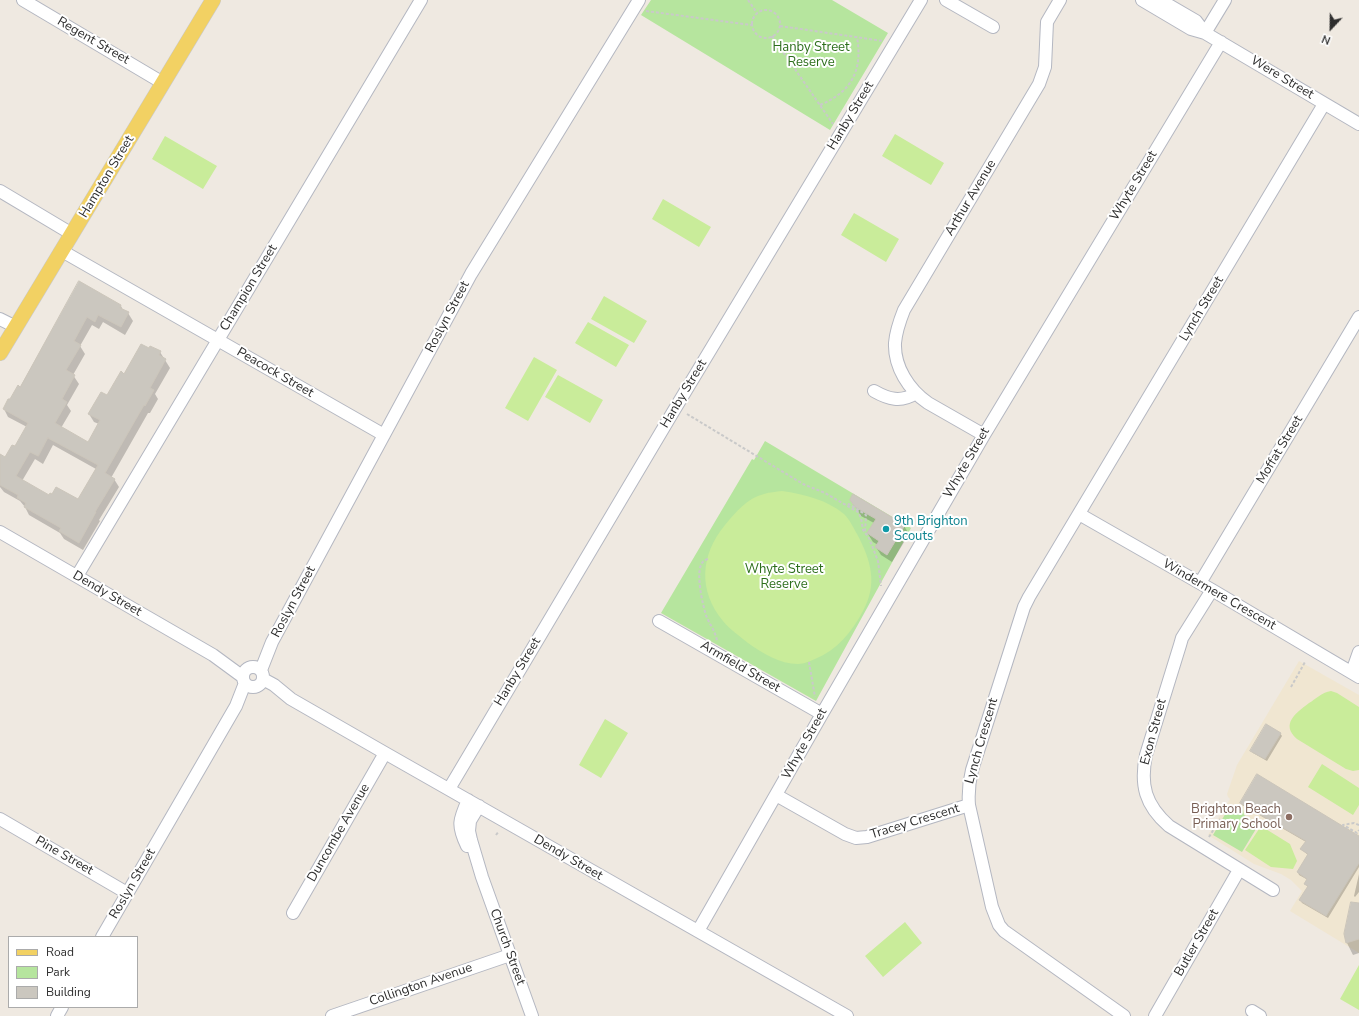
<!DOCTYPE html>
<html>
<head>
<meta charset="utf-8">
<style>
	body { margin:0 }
	#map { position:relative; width:1359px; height:1016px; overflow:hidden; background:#efe9e1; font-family:"Nunito Sans",sans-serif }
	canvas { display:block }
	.legend { position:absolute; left:8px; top:936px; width:130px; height:72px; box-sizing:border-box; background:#fff; border:1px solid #ababab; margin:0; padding:5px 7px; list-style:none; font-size:12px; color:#2e2e2e }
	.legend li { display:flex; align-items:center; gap:8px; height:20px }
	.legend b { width:20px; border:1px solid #ababab }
	.north { position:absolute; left:1311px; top:8px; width:40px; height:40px; -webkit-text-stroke:3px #fff; paint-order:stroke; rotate:202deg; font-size:11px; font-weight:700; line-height:16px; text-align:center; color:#2e2e2e }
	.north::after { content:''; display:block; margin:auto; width:14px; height:18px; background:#2e2e2e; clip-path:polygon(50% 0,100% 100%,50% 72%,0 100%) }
</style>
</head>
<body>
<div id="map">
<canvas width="1359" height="1016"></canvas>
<ul class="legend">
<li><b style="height:5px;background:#f2d163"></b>Road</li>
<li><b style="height:11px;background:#b6e59e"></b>Park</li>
<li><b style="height:11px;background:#cbc7bf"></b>Building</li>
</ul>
<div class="north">N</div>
</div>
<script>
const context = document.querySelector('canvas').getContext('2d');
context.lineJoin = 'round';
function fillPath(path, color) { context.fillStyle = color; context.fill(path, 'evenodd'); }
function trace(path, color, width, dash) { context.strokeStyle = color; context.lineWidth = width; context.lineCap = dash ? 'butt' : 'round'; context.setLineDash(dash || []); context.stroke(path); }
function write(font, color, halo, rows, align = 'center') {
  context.font = font + ' "Nunito Sans",sans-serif'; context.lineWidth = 4; context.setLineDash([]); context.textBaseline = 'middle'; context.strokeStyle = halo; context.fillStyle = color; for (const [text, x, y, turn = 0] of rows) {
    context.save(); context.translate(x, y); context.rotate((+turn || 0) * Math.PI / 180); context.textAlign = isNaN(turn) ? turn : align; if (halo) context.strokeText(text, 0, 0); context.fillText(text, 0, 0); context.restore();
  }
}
fillPath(new Path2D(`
	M1299 661 1359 695V953L1290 911 1302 891 1291 880 1281 874 1254 864 1208 835 1230 799 1228 797 1227 794 1237 765Z`), '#f0e6d1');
fillPath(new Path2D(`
	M651 0H832L888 33 830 130 641 15Z
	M765 441 911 528 816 701 661 613 752 459 754 460Z
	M1242 806 1244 815 1259 824 1242 852 1213 835 1227 811Z`), '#b6e59e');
fillPath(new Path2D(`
	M895 134 944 163 931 185 882 156Z
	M165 136 217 166 203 189 152 159Z
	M663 199 711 227 699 247 652 219Z
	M854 213 899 239 886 262 841 235Z
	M604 296 647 321 634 343 591 319Z
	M588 322 629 345 616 367 575 343Z
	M534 357 557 370 528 421 505 408Z
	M558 375 603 400 590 423 545 397Z
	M782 491C804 494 827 500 844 514 850 520 853 527 857 534 871 560 878 584 863 611 852 632 837 650 815 659 810 661 804 664 798 664 780 664 762 653 748 643 740 636 730 630 723 621 698 591 700 555 725 525 736 512 747 498 764 494 770 492 776 492 782 491Z
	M1331 691 1337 693 1359 707V770L1353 771 1346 769 1297 739C1280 724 1296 713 1309 703 1316 699 1322 692 1331 691Z
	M605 719 628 733 601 778 579 765Z
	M1322 764 1359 788V805L1353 815 1308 787Z
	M1261 826 1290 844 1297 861 1293 869 1271 867 1245 850Z
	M905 922 922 943 883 977 865 956Z
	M1359 965V1010L1340 999Z`), '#c9ec9a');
fillPath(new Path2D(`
	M80 282 121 306 123 310 128 313 133 321 125 335 103 322 99 329 92 325 80 346 85 354 73 375 79 384 67 405 71 411 61 428 89 444 99 424 94 422 89 414 107 397 125 375 160 352 170 368 155 394 158 399 150 413H148L111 478 114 479 119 487 99 520 100 521 83 550 64 539 60 533 29 515 25 507 20 501 4 492 0 487V459L5 458 15 448 27 427 8 417 4 409 20 388ZM53 445 96 469 78 500 49 496 22 481 35 459 43 464Z
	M851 500 904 526 909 534 892 562 881 555 876 547 878 545 873 542 868 534 874 523 861 516Z
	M1280 733 1282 736 1267 761 1253 753 1252 751Z
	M1241 803 1359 837V867L1328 918 1302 903 1300 900 1308 887 1305 884 1308 880 1299 875 1298 872 1308 855 1301 849 1306 842 1242 805Z
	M1359 874V892L1355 897 1354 896Z
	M1359 904V953L1353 955 1347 943Z`), '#0003');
const building = new Path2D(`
	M79 281 121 305 120 308 129 312 121 327 98 315 95 322 87 317 74 341 81 345 66 370 75 375 62 399 67 402 55 423 88 442 100 420 88 414 101 392 107 395 121 371 124 374 141 344 149 348 150 346 161 351 159 355 166 359 150 388 154 390 145 406 144 405 105 473 115 479 95 512H96L79 543 59 531 61 528 24 507 26 503 17 498 18 495 0 485V454L5 457 12 445 15 446 28 423 3 409 8 399H10L18 385 20 387ZM48 438 98 465 78 499 56 487 52 494 50 493 49 495 16 476 30 452 38 456Z
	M853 494 905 525 887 555 875 547 879 541 867 533 876 519 855 507 850 500Z
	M1266 724 1281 733 1265 759 1250 751Z
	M1257 774 1359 836V863L1326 916 1299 900 1308 886 1304 884 1307 879 1297 872 1308 854 1300 849 1306 841 1240 803Z
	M1351 902 1359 903V939L1346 943 1344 934Z`);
fillPath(building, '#cbc7bf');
trace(building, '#cbc5ba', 1);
const minor = new Path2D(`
	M23 0 163 83
	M946 0 993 27
	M1142 0 1191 29 1205 33 1359 124
	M1160 0 1196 21 1205 33
	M1205 33 1225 0
	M0 191 72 234
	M62 251 384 435
	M0 319 16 327
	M874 391C888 399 901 403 916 393
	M984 435 928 403C909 390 894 367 895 343 896 331 900 320 904 310L1039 84 1045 67 1047 22 1060 0
	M1079 514 1212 590 1359 677
	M0 532 213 655 243 677
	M77 576 421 0
	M1200 583 1359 317
	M1212 590 1182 638 1180 645 1146 755C1140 785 1145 805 1169 826L1273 890
	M659 621 822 714
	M243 677a10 10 0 1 1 20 0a10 10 0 1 1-20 0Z
	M261 670 272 642 471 274 639 0
	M1352 672 1359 652
	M263 679 274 685 291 699 385 753 847 1016
	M449 789 673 412 921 0
	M776 795 845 834 856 838 867 837 969 805
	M479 806 470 821 469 831 471 840 482 877 532 1016
	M0 819 127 893
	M467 846C457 825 459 820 468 800
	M293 913 385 753
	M698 931 822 714 984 435 1221 42
	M102 937 236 706 245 683
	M1252 1011 1260 1016
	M57 1016 62 1007
	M332 1016 510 955
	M1124 1016 1004 931 999 925 992 907 969 805C968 792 969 782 972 770L1024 607 1029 597 1324 104
	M1155 1016 1239 870`);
const major = new Path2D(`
	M0 353 213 0`);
trace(minor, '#b4b7c1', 14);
trace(major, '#c9c9c9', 16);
trace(new Path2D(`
	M748 0 757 13
	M752 24a14 14 0 1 1 28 0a14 14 0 1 1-28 0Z
	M646 11 751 25
	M780 26 883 41
	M772 36 833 124
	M820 105C851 92 863 71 857 37
	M687 414 803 484 825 493 858 512 861 518 863 530 869 538 878 561 881 586
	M848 505 849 504 866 515 865 532
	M708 559C704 560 702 562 701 565 696 576 703 607 707 618 711 626 716 633 717 641
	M809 662 815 697
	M1291 687 1305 662
	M1359 825 1354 823 1343 825 1357 833 1359 830
	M496 835 499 831
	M1209 837 1220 819`), '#c9c9c9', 2, [3, 2]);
trace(minor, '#fff', 12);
trace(major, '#f2d163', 15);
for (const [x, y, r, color] of [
	[886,529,4,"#0f9aa8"],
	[1289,817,4,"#8d6e63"]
]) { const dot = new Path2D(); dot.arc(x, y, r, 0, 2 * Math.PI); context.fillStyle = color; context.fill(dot); trace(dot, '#fff', 1.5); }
write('13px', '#2e2e2e', '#fff', [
	["Regent Street",93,41,30],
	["Were Street",1282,78,31],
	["Hanby Street",851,116,-59],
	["Hampton Street",107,177,-59],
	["Whyte Street",1134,186,-59],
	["Arthur Avenue",971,198,-59],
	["Champion Street",249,288,-59],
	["Lynch Street",1202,309,-59],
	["Roslyn Street",448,317,-62],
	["Peacock Street",275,373,30],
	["Hanby Street",684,394,-59],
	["Moffat Street",1280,450,-59],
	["Whyte Street",967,463,-60],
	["Dendy Street",107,594,30],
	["Windermere Crescent",1219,595,30],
	["Roslyn Street",294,602,-62],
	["Armfield Street",740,667,30],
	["Hanby Street",518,672,-59],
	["Exon Street",1154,732,-75],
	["Lynch Crescent",982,741,-74],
	["Whyte Street",805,744,-61],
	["Tracey Crescent",915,822,-17],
	["Duncombe Avenue",339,833,-60],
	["Pine Street",64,856,30],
	["Dendy Street",568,858,30],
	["Roslyn Street",133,884,-60],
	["Butler Street",1197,943,-60],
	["Church Street",507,947,70],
	["Collington Avenue",421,985,-19]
]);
write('13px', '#2c6e1b', '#fff', [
	["Hanby Street",811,48],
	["Reserve",811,63],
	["Whyte Street",784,570],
	["Reserve",784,585]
]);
write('13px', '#0d838f', '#fff', [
	["9th Brighton",894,522],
	["Scouts",894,537]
], 'left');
write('13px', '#785e54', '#fff', [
	["Brighton Beach",1281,810],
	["Primary School",1281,825]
], 'right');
</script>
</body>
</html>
